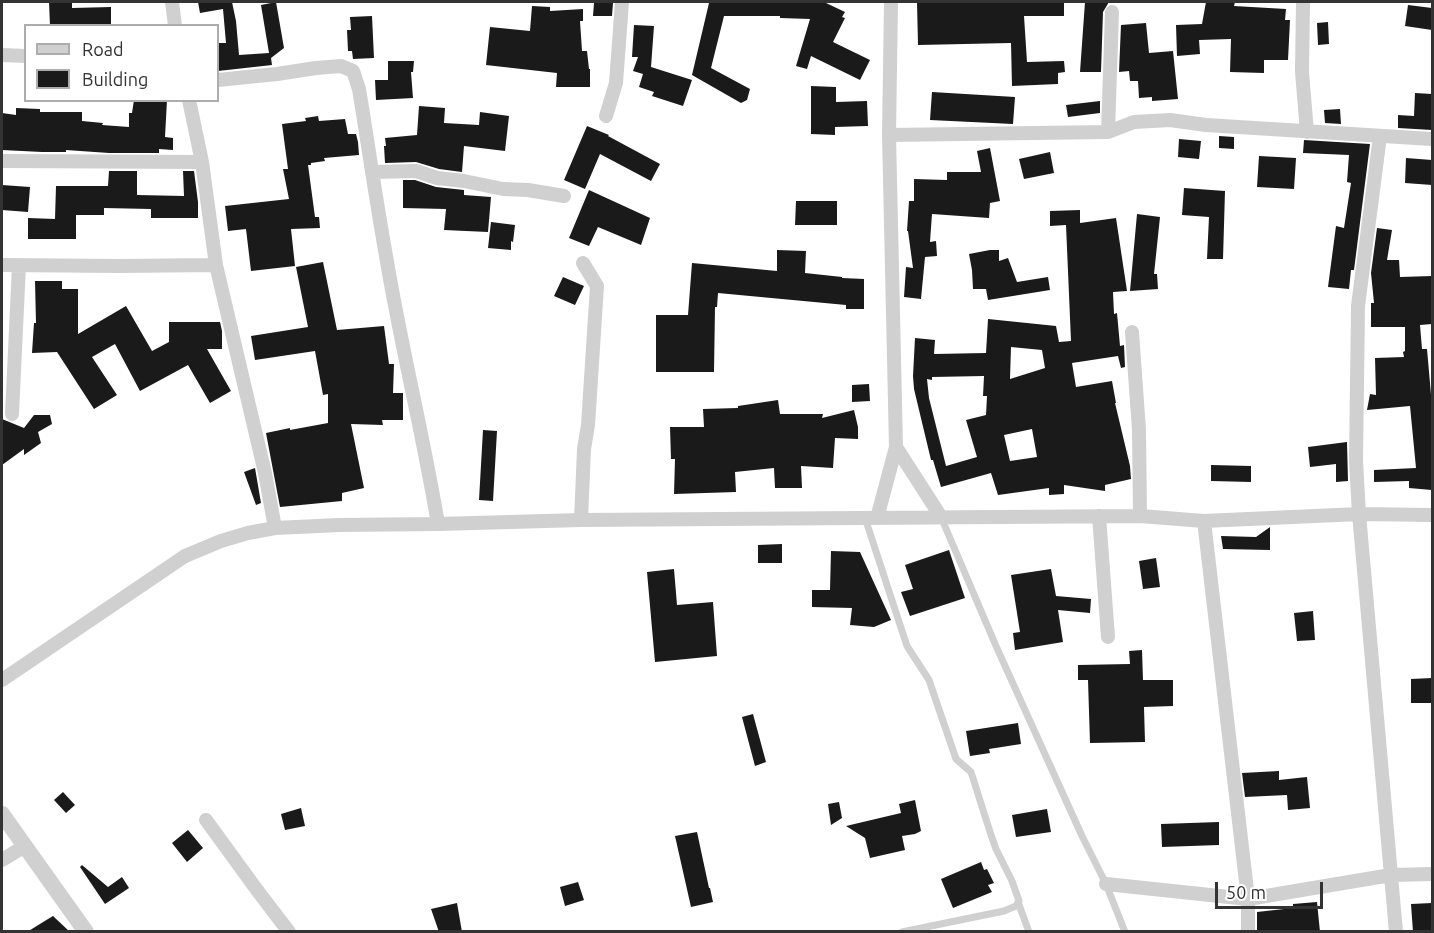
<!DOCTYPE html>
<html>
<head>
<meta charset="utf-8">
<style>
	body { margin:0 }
	#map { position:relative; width:1434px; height:933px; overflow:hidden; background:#fff; font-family:Ubuntu,sans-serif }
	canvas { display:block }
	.frame { position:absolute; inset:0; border:3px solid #333; pointer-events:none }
	.legend { position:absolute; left:24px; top:24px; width:195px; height:78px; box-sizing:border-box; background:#fff; border:2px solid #adadad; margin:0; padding:8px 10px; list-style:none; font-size:18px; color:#333 }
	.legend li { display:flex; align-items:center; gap:12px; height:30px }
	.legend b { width:30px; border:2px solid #adadad }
	.scale { position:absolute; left:1215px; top:882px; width:108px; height:27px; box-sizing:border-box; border:3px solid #333; border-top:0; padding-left:8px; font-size:18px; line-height:21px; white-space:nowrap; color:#333; -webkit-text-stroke:4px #fff; paint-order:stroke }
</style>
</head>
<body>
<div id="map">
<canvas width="1434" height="933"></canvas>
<div class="frame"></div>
<ul class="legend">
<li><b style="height:8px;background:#d0d0d0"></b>Road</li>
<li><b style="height:16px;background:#1a1a1a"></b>Building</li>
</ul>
<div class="scale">50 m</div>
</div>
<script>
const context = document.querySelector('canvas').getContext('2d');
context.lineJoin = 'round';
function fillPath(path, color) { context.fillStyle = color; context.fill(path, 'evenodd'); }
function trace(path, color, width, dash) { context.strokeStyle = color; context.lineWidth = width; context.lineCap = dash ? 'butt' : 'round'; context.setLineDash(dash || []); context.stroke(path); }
fillPath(new Path2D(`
	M49 2H72V8L111 7V26H50Z
	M198 2H232L236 21 239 55 269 53 261 5 276 2 284 48 271 58 272 65 218 71V43H226L223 9 200 13Z
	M780 2 826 3 845 12 842 17 845 18 833 42 870 60 860 80 811 56 807 69 796 66 810 19 780 18V16H724L711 68 750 89 747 100 741 103 692 75 709 3Z
	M917 2H1064V16H1024L1027 62 1064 61 1065 72 1058 73V84L1012 86 1011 43 918 45Z
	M1085 2H1109L1103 12 1101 72H1080Z
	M1206 2H1235L1234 6 1286 9 1285 20H1290L1288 60H1264V73L1230 72 1231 39 1199 40 1200 54 1177 56 1176 25 1202 24Z
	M594 3H613L612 16H593Z
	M1408 5 1432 8V30L1405 26Z
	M532 6 550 7V11L583 9V21H580L582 51H587L589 69H590V87H556L557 73 486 65 490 27 530 31Z
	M372 16 374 58 353 59 352 51H348L347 30H351L350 17Z
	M1328 22 1329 44 1318 45 1317 23Z
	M1146 23 1149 53 1173 51 1178 99 1152 101V97L1139 98 1138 81H1130L1129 71 1119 72 1121 25Z
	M634 25 654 26 651 67 692 80 683 106 652 96 654 92 639 87 643 74 633 71 638 57H632Z
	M388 61H414L413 72H411L413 98 376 100 375 80H388Z
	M811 86 836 87V102L867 101 868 126 835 127V135L811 134Z
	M932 92 1015 97 1013 124 930 120Z
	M1415 93 1432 94V130L1398 128V115L1414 116Z
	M134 100H167L165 137 173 138V150L159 149V153H109L66 150V152H42L2 150V113L16 115V108L40 109V112H82V121L103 123 102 125 129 127V113H132Z
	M1100 101V113L1068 117 1066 105Z
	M419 106 445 108 444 123 479 125 480 112 509 116 505 151 464 146 462 172 439 169 416 162 385 163 384 146H386L385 138 417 135Z
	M1340 109 1341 124 1325 123 1324 110Z
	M318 116 319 121 345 119 348 134H356L358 142 359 155 324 158 325 161 311 163V165H308L315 217H319L320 228 291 229 295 266 251 271 246 229 228 231 225 206 289 199 283 169H288L282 124 306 121 305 118Z
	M587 126 609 135 608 136 660 164 651 181 600 154 585 189 564 180Z
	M1219 136 1234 137V149L1219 148Z
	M1179 139 1201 141 1199 159 1178 157Z
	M1304 140 1370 144 1354 270H1351L1349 289 1328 287 1336 226 1344 228 1351 183 1347 182 1349 155 1303 153Z
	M990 148 1000 201 990 203 989 218 932 214 930 242 936 241 937 256 925 257 921 299 904 297 906 267 913 268 908 231H907L909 201H914V179L947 180V172H981L977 151Z
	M1050 152 1054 173 1024 179 1019 159Z
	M1259 156 1296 158 1294 189 1257 187Z
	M1406 158 1432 160V185L1405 183Z
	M109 171H137V195L184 196 183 171H194L198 202V218H151V209L104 208V215H76V239H28V218L55 219 56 186H108Z
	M403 180H415L436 187 464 190V195L491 197 488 232 444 230 446 209 403 208Z
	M2 185 30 187 28 212 2 210Z
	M1184 188 1225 191 1223 259H1207L1209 217 1182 215Z
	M589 190 650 218 641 245 598 227 589 246 569 238Z
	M796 201H837V225H795Z
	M1080 210V223L1116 218 1127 291 1113 292 1114 314 1117 313 1120 346 1124 345 1125 367 1121 368 1118 356 1072 363 1076 387 1112 381 1116 403H1115L1130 466 1131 479 1105 485V491L1064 485V494L1049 495V488L998 495 991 473 941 487 933 460H931L914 389 913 376 915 338 935 340 934 354 986 353 988 319 1056 326 1059 342 1071 341 1066 225 1050 226V211ZM1011 347 1042 350 1045 368 1010 379ZM984 376 983 396H987L986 415 966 420 977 457 946 466 929 398 927 379 932 380V377ZM1032 429 1037 457 1010 461 1004 435Z
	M1137 214 1160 217 1154 274H1157L1158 289 1130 291Z
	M491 222 515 225 513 242 511 241V250L488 248Z
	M1377 228 1392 230 1387 260H1399L1400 277 1432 276V324L1420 325 1422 349H1427L1432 406V490L1409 488V481L1374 482V470L1416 468 1410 406 1367 410 1370 394 1376 395 1375 358 1404 357 1403 352 1405 351V327H1371V303H1374L1371 273Z
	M777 250 806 251 805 273 842 277V278L864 279V309H846V305L718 293 717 307H715L714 372H656V315H688L692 263 777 271Z
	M990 250H999V261L1008 258 1017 282 1048 277 1050 290 988 300 986 289H973L972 270 969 254Z
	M323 262 337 330 384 326 389 364H394L393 393H403V420H382L383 425 351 424 364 488 342 493V501L280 507 266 433 290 428V430L328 423V394L323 395 315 351 255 360 251 336 308 327 296 267Z
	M563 277 584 286 575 305 554 296Z
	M35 281H62V289H78V334L126 306 152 351 169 342V322H220L222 331V349H207L231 391 210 403 188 365 140 391 115 344 92 357 117 395 94 409 57 352 32 353 34 323H36Z
	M869 384 870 401 852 402V385Z
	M778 400 780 414H823L822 418 854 410 858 427V439L835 438 833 468 801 466 802 488H775L774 468 735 472 736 492 674 494 675 459H671L670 427H704L703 409 738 408V406Z
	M34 415H50L52 424 38 432 41 443 24 455V449L2 465V419L24 428Z
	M483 430 497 431 493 501 479 500Z
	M1347 442 1348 481 1336 482V464L1310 467 1308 447Z
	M1211 465 1251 466V482L1211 481Z
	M255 468 261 503 256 505 244 472Z
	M1270 527V550L1223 549 1221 536 1256 537Z
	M782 544V563H758V545Z
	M949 550 965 598 910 616 901 592 913 589 905 565Z
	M831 551 860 552 891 620 874 627 850 625 852 608 812 607V590H830Z
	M1156 558 1160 587 1143 589 1139 561Z
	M674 569 677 605 713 602 717 656 655 662 647 572Z
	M1051 569 1056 596 1091 599 1090 613 1058 610 1063 642 1015 650 1013 633 1020 632 1011 575Z
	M1313 611 1315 640 1297 641 1294 613Z
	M1142 650 1143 680H1173V706L1144 707 1145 742 1090 743 1088 680H1078V665L1130 664 1129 651Z
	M1432 678V703H1411V679Z
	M753 714 766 762 755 766 742 717Z
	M1018 723 1021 744 989 749 990 753 970 756 966 731Z
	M1279 771V780L1307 777 1310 808 1288 810 1287 795 1245 797 1242 773Z
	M63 792 75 805 66 813 54 800Z
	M915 800 921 831 915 834 902 836 905 850 870 858 865 838 846 826 901 813 899 804Z
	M839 802 842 818 831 825 828 804Z
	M301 808 305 826 285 830 281 814Z
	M1047 809 1051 832 1016 837 1012 815Z
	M1219 822V845L1162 847 1161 824Z
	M188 830 203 848 187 862 172 843Z
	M697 832 709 888H710L713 902 691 907 675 836Z
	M981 862 984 870 987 869 994 883 988 885 992 892 953 908 941 879Z
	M82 865 108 887 122 877 129 888 105 904 80 867Z
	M578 882 584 900 565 906 560 887Z
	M1317 902 1320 932H1257V912L1293 908V904Z
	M457 903 462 932H439L431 909Z
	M1432 903V932H1413L1411 904Z
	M53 916 70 932H27L48 919Z`), '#1a1a1a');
trace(new Path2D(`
	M941 517 996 646 1082 836 1106 884 1125 932
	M865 518 907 646 929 680 956 759 971 772 991 835 996 849 1012 881 1019 901 1016 906 1004 911 902 932
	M1018 902 1029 932`), '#d0d0d0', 7);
trace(new Path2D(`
	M172 2 175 26
	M1303 2 1302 72 1307 132
	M2 55 26 56
	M218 80 277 74 316 68 341 66 353 71 359 89C368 144 376 200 386 256 401 346 423 434 438 524
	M189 100 202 162 216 265 265 473 275 528
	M606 116 616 83 622 2
	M1108 132 1112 12
	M889 135 1108 132 1134 122 1170 120 1206 125 1432 139
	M1380 136 1358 306 1356 461 1359 514 1396 932
	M2 161 202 162
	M372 172 416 171 437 178 464 181 503 189 528 190 564 196
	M2 265 119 266 216 265
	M1132 332 1139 430 1140 516
	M12 414 19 265
	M896 447 941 517
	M1099 516 1108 637
	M877 518 896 447 889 135 891 2
	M581 520 584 449 588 425 597 286 583 263
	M2 680 185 556 221 541 248 533 275 528 339 525 438 524 581 520 1140 516 1204 521 1359 514 1432 515
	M206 820 257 890 289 932
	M2 860 25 846
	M1106 884 1248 899 1204 521
	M1248 932V899L1391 875 1432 874`), '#d0d0d0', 14);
trace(new Path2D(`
	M2 814 86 932`), '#d0d0d0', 16);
</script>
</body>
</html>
